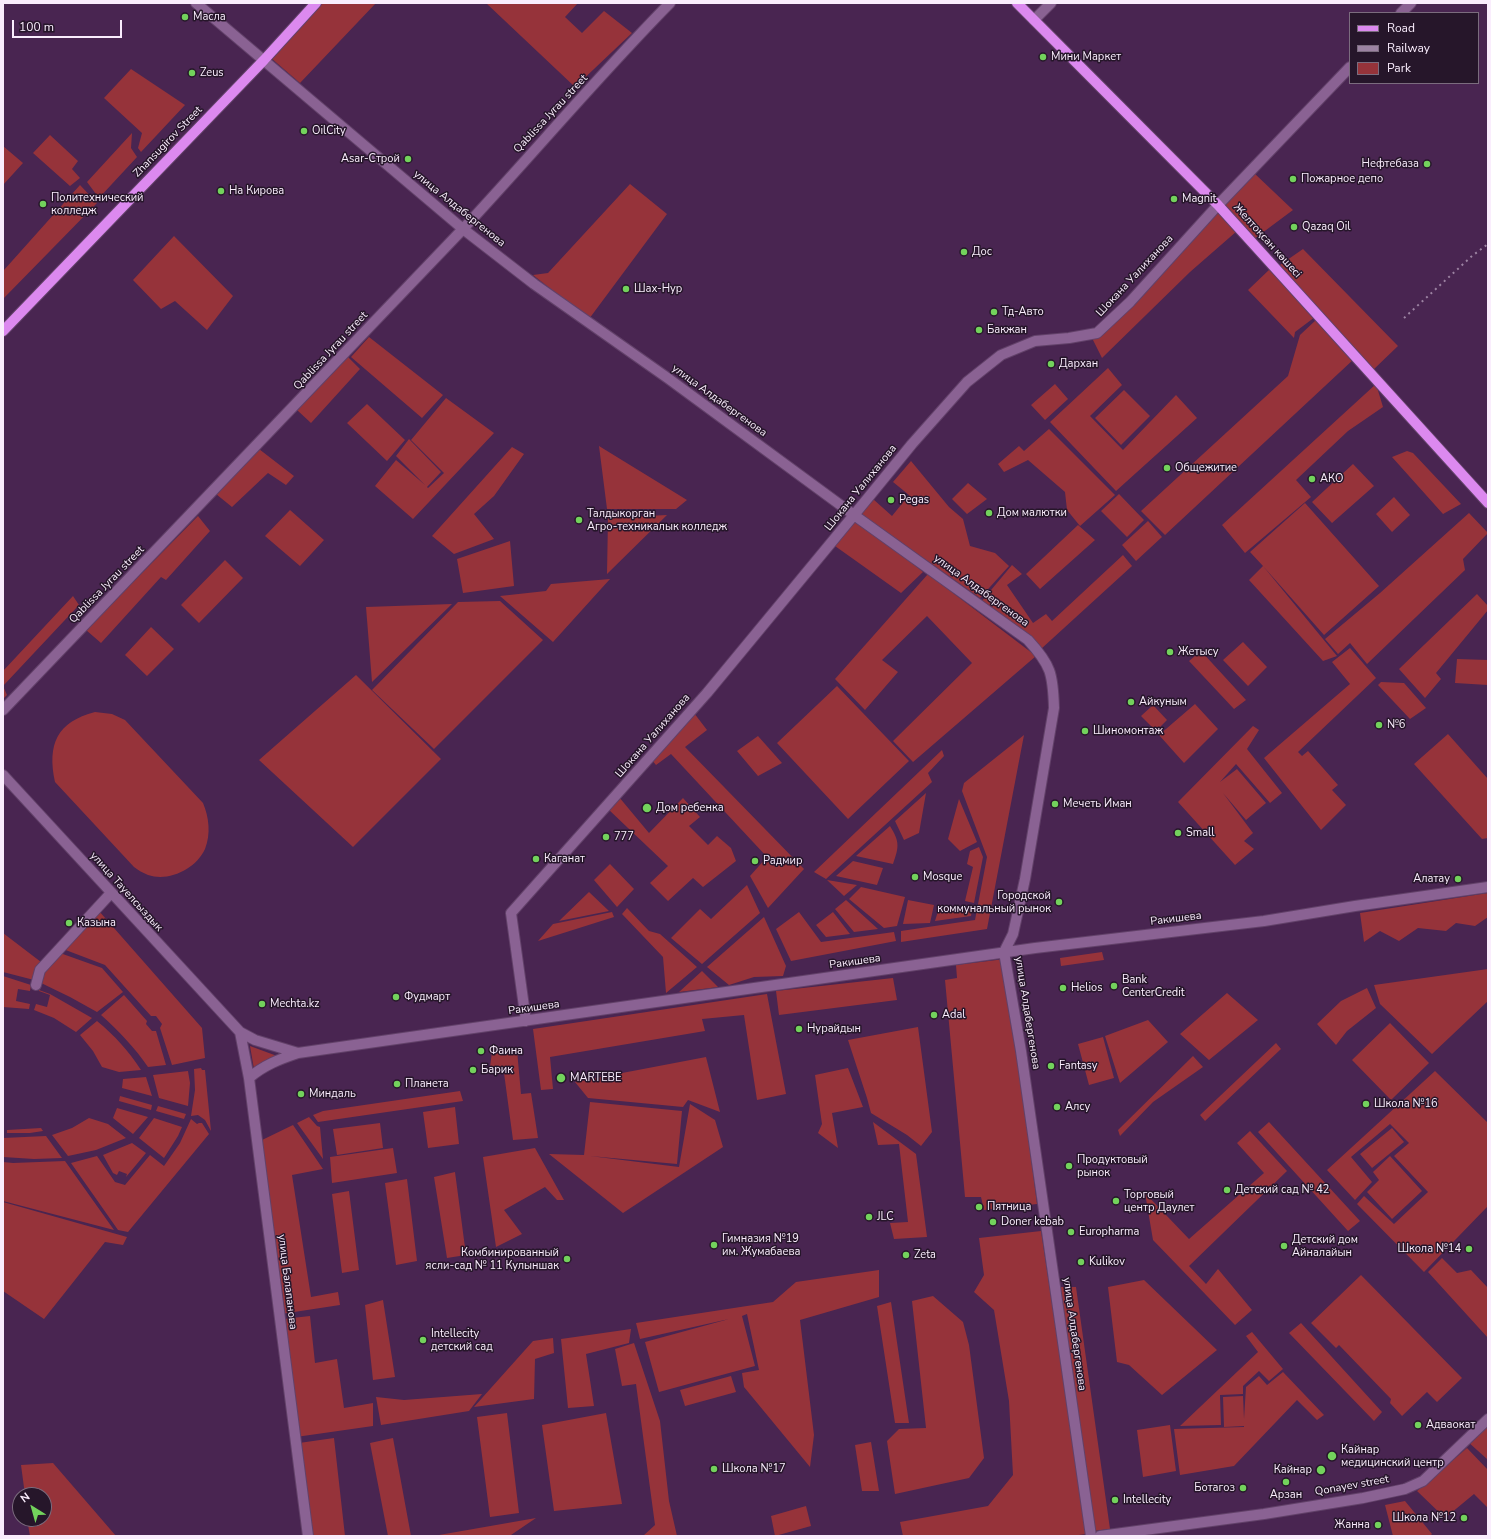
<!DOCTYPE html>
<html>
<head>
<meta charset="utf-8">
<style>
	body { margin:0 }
	#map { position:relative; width:1491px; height:1539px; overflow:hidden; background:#492551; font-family:"Nunito Sans",sans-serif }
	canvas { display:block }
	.frame { position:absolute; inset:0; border:4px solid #faedfd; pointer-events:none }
	.legend { position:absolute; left:1349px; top:12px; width:130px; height:72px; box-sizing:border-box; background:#26162a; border:1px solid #7b6c7e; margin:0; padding:5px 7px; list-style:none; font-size:12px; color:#faedfd }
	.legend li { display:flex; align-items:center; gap:8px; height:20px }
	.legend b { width:20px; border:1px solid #7b6c7e }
	.north { position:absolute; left:12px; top:1487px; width:40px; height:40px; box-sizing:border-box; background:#26162a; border:1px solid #7b6c7e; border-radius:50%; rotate:323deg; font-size:11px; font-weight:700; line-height:16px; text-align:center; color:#faedfd }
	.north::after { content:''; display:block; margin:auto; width:14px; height:18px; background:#73d25c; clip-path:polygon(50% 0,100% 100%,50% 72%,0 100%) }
	.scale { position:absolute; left:12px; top:20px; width:110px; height:18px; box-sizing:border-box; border:2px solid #faedfd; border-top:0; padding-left:5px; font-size:12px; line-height:14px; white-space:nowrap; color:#faedfd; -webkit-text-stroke:3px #26162a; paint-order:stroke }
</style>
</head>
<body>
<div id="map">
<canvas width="1491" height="1539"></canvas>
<div class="frame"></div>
<ul class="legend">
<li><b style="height:5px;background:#dc89ef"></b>Road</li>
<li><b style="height:5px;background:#9c83a2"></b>Railway</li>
<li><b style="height:11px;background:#96333a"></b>Park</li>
</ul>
<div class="north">N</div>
<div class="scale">100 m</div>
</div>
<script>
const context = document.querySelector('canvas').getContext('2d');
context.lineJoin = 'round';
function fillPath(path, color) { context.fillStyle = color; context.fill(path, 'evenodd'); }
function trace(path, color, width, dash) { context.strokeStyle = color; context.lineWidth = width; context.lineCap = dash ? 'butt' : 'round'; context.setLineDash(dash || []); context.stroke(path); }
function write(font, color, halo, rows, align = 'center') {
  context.font = font + ' "Nunito Sans",sans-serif'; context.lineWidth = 3; context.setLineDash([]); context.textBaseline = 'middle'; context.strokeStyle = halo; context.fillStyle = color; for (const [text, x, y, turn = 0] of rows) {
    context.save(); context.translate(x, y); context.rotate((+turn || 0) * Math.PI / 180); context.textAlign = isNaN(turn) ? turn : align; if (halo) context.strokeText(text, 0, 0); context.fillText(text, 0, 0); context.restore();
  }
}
fillPath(new Path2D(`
	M322 3H376L300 83 271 58Z
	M486 3H578L565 17 582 33 604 11 632 33 575 87Z
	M131 69 185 105 141 152 138 148 142 133 104 98Z
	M132 133 131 148 137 157 99 198 87 182Z
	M50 135 78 161 72 169 80 178 70 186 33 153Z
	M3 146 23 163 3 185Z
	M1254 173 1293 210 1254 239 1223 205Z
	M630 184 667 214 589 319 533 275 548 273Z
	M80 185 97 203 3 299V270H4Z
	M1218 208 1237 231 1190 272 1102 358 1091 336Z
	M174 236 233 296 207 330 175 301 161 309 133 280Z
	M1303 249 1398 346 1373 370 1277 267Z
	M1270 269 1315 317 1295 332 1294 338 1248 290Z
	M1317 319 1354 359 1165 535 1141 511 1288 376 1300 335Z
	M369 337 443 395 422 418 351 357Z
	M348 357 360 369 311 423 297 410Z
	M1108 368 1122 385 1090 416 1123 450 1176 395 1197 418 1116 491 1050 422Z
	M1055 384 1068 399 1045 420 1031 405Z
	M1376 384 1383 407 1348 431 1296 480 1311 497 1245 553 1222 525Z
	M1124 390 1150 416 1121 445 1095 418Z
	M446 398 494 433 413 519 375 486 396 460 425 485 396 456 409 439 441 472 427 487 428 488 444 473 411 440Z
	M367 404 405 440 387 461 347 423Z
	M1049 429 1115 495 1080 526 1067 510 1065 492 1028 460 1004 472 998 464 1019 446 1024 451Z
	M599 446 687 500 676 509H607Z
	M512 447 524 454 494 496 474 514 494 539 454 554 432 536Z
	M259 449 294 476 286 485 268 473 232 507 216 494Z
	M1407 451 1413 453 1461 504 1443 514 1392 457Z
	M911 461 949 507 963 519 970 546 995 553 1009 566 980 598 861 514 873 499 892 516 909 495 893 482Z
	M1353 464 1374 486 1332 523 1312 502Z
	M968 483 987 499 967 514 952 499Z
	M1119 494 1144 520 1127 537 1101 511Z
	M1394 497 1410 515 1392 532 1376 514Z
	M1305 503 1379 586 1324 635 1263 566 1337 656 1323 661 1249 580 1263 566 1250 552Z
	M290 510 324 540 300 566 265 536Z
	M1469 513 1488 533 1463 559 1465 570 1367 664 1350 643 1338 654 1325 639 1380 593Z
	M667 515 607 574 608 518Z
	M198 516 210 531 166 580 161 577 101 643 86 630Z
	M857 517 923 572 901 593 835 546Z
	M1148 521 1162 537 1136 561 1122 545Z
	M1078 525 1095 540 1040 589 1026 574Z
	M510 541 514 586 463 593 457 559Z
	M1123 555 1132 566 1041 649 981 602 1012 565 1022 574 1007 585 1033 623 1046 614 1052 621Z
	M225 560 243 578 199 623 181 605Z
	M928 574 1036 656 913 762 893 741 972 663 927 616 882 660 898 672 865 710 835 679Z
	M610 579 553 642 500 596 546 591 551 584Z
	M1477 594 1488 606V610L1436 673 1441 679 1425 698 1399 669Z
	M73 596 79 605 3 686 7 695 3 699V671Z
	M500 601 543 640 434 749 372 690 458 602Z
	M452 604 372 682 366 607Z
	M151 627 174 649 147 676 125 655Z
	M1243 642 1267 667 1248 686 1223 660Z
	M1350 648 1376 678 1298 752 1302 756 1308 751 1338 785 1332 790 1346 805 1321 830 1264 758 1350 684 1332 662Z
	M1201 651 1246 700 1234 709 1189 661Z
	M1457 659 1488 660V685L1455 683Z
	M356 675 441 759 353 847 259 760Z
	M1381 682 1404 683 1426 708 1410 719 1378 685Z
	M837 686 909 761 848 819 777 743Z
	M1195 704 1218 729 1184 763 1159 735Z
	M1153 705 1167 720 1156 731 1141 716Z
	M95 712 112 714 125 720 203 803C209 817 211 834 205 849 196 869 169 882 148 875 143 873 138 870 134 867L55 782C47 744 57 722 95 712Z
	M694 713 707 730 685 747 804 869 768 908 750 876 767 857 671 754 656 765 651 759Z
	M1253 726 1259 730 1247 749 1282 793 1270 803 1236 764 1220 782 1237 769 1266 803 1246 820 1223 793 1253 833 1244 841 1254 849 1235 865 1178 802Z
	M1448 734 1488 779V838L1482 839 1414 764Z
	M1024 735 987 929 901 942V931L975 920 987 857 962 791 964 783Z
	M758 736 782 763 758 776 737 751Z
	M942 750 944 756 928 773 932 782 826 879 814 872Z
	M926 793 919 833 904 840 895 821Z
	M619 797 649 833 683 798 700 817 689 826 708 845 717 836 731 848 736 861 703 887 693 878 668 901 650 883 668 866 608 809Z
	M959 799 977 842 960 851 948 839Z
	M890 826C900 842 899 847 893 864L856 856Z
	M979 847 983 857 974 903 965 901 973 867 967 864 970 851Z
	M853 861 883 868 877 885 836 876Z
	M610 864 634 889 617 907 594 880Z
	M827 880 857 885 844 896Z
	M747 885 760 913 702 964 671 938 700 909 711 919Z
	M861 887 905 897 897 926 884 928 849 899Z
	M589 892 609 911 559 921Z
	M1488 893V917L1475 926 1456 923 1446 931 1418 928 1399 941 1380 931 1364 942 1360 913Z
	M846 900 878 929 854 932 835 909Z
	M908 900 934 905 930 923 903 924Z
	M940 905 972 909 971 916 935 921Z
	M627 908 649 931 660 934 697 967 666 993 663 957 622 914Z
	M99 911 202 1028 205 1058 172 1065 160 1028 162 1024 156 1016H151L105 965 63 949Z
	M612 912 614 917 538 941 553 924Z
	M799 912 821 942 894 932 896 941 791 961 776 929Z
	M833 912 850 934 826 937 816 925Z
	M764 917 786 966 783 976 754 977 729 985 707 967Z
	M3 933 41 962 34 980 3 972Z
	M1102 952 1104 960 1061 966 1060 958Z
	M60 953 102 968 123 992 97 1012 70 997 39 982 42 974Z
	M1005 959 1037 1204 984 1210 981 1197H965L945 980 957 978 956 965Z
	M1488 969V1001L1432 1054 1380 1004 1374 985Z
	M702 971 718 987 679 992Z
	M3 976 31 985 30 991 18 989 16 1001 30 1004 29 1009 3 1007Z
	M893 978 897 1000 779 1015 776 991Z
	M1367 988 1376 1008 1347 1031 1336 1045 1317 1024 1341 1001Z
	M39 990 50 994 92 1018 76 1032 54 1018 34 1010 36 1004 47 1007 50 995 39 991Z
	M1227 993 1258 1020 1209 1060 1180 1034Z
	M767 994 786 1094 757 1100 744 1015 702 1019 705 1031 550 1057 553 1089 541 1090 533 1029Z
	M124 995 147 1021 146 1024 152 1031H156L166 1065 148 1067C135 1048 119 1031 101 1015Z
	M1148 1020 1168 1042 1120 1083 1105 1036Z
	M97 1021C115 1036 128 1050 141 1070L119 1072 102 1067 93 1051 80 1035Z
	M1390 1023 1429 1063 1391 1100 1352 1060Z
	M918 1027 932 1132 921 1146 907 1135 871 1113 867 1098 848 1040Z
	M1103 1037 1114 1078 1089 1085 1078 1044Z
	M1276 1043 1281 1049 1205 1121 1200 1115Z
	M250 1046 277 1056 254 1069Z
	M517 1050 521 1094 531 1093 538 1138 513 1140 504 1073 489 1074 492 1052Z
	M1193 1056 1203 1067 1153 1102 1120 1136 1118 1130Z
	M706 1057 720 1112 688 1100 683 1107 588 1098 575 1082Z
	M201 1068 202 1070H205L211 1131 205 1120 198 1115 191 1116 195 1090 194 1069Z
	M848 1068 863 1107 832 1113 838 1148 818 1133 822 1124 815 1075Z
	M188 1071 190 1083 188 1106 159 1098 153 1075Z
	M1435 1071 1488 1123V1206L1424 1272 1357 1204 1364 1196 1394 1224 1428 1192 1394 1156 1409 1143 1390 1124 1351 1157 1372 1182 1355 1200 1327 1170Z
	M146 1077 152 1096 122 1088 123 1079Z
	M460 1091 463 1101 318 1122 313 1115 323 1111Z
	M120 1096 152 1105 151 1110 119 1101Z
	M590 1102 682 1111 677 1164 590 1156 679 1167 690 1104 715 1120 723 1147 623 1213 549 1154 584 1155Z
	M158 1106 186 1114 184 1119 156 1111Z
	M455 1107 459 1144 428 1148 423 1112Z
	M117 1108 148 1117 133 1134 113 1118Z
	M309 1117 317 1126 320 1127 323 1159 297 1123Z
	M89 1118 108 1124 126 1138 96 1150 68 1156 52 1135 72 1128Z
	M154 1118 182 1127 178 1136 164 1158 139 1138Z
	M191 1119 197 1124 199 1123H202L209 1134 128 1232 118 1230 71 1163 97 1156 115 1182 125 1185 150 1155 164 1166 180 1143Z
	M873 1122 916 1154 927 1237 894 1239 890 1223 908 1222 899 1144 878 1145Z
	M1269 1122 1360 1221 1348 1231 1258 1132Z
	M380 1123 383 1148 337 1155 333 1129Z
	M293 1125 323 1169 292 1175 311 1297 338 1292 340 1305 281 1314 260 1141Z
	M41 1128 43 1131 30 1133H7V1130Z
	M1392 1128 1404 1142 1372 1168 1360 1154Z
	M1250 1131 1287 1171 1189 1266 1206 1284 1218 1269 1252 1310 1235 1325 1153 1240 1145 1193 1189 1239 1264 1173 1237 1143Z
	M46 1136 62 1158 34 1159 3 1157V1138Z
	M132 1143 146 1153 126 1177 127 1174 119 1171 117 1175 113 1173 103 1155Z
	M393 1148 397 1173 332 1183 330 1157Z
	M535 1148 564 1200H557L545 1187 504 1210 522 1234 496 1247 483 1157Z
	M1390 1156 1422 1191 1392 1219 1367 1192 1379 1180 1373 1172Z
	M65 1161 114 1230 3 1201V1162L13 1163Z
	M455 1172 466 1255 447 1258 434 1177Z
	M407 1179 417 1261 396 1265 385 1183Z
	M349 1191 359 1270 342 1273 332 1194Z
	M3 1202 127 1237 123 1245 105 1242 44 1319 3 1291Z
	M1041 1231 1087 1534 1070 1536H903L900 1522 988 1506 1013 1475 1009 1401 994 1310 974 1292 984 1275 979 1238Z
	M1442 1258 1457 1273 1471 1270 1488 1288V1338L1428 1272Z
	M879 1270V1297L800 1320 814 1435 810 1467 744 1387 742 1373 759 1370 747 1314 742 1316 755 1366 659 1392 645 1342 729 1319 640 1339 636 1323 773 1302 796 1282Z
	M1361 1275 1462 1378 1437 1402 1427 1392 1402 1416 1390 1403 1391 1399 1339 1345 1336 1348 1311 1323Z
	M1144 1280 1217 1350 1162 1395 1129 1365 1117 1362 1108 1287Z
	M1058 1287H1076L1110 1529 1093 1531Z
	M933 1296 963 1322 969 1345 984 1458 969 1478 895 1494 887 1441 899 1429 926 1428 912 1301Z
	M383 1300 395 1377 373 1380 365 1305Z
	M891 1302 909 1423H895L877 1306Z
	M310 1316 315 1363 337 1359 344 1408 373 1403V1426L296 1437 283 1319Z
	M1301 1323 1382 1412 1374 1421 1289 1333Z
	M631 1329 629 1343 586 1354 594 1406 568 1408 561 1339Z
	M1252 1332 1283 1369 1269 1381 1259 1371 1243 1386V1394L1220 1395 1221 1425 1180 1426 1258 1352 1246 1336Z
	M553 1338 554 1353 535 1359 534 1399 474 1407 533 1341Z
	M634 1343 660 1421 669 1501 677 1536H643L655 1525 636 1384 622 1386 615 1349Z
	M1283 1372 1324 1415 1317 1420 1297 1400 1234 1466 1180 1475 1174 1429 1244 1427V1426L1224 1427 1223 1397 1243 1396 1244 1419 1246 1387 1259 1376 1267 1385Z
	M731 1376 736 1392 685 1406 680 1390Z
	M482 1394 469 1411 381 1425 376 1397 404 1400Z
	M507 1413 519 1513 490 1517 477 1417Z
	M606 1413 622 1504 554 1511 542 1425Z
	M1488 1421V1458L1487 1459 1467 1441Z
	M1170 1425 1176 1471 1143 1477 1137 1430Z
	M334 1438 345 1536H310L299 1443Z
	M393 1438 411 1536H388L370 1443Z
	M871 1442 879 1491H862L855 1445Z
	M1467 1448 1488 1470V1508L1474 1494 1445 1518 1417 1491Z
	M53 1463 116 1536H30L27 1519H44V1495H25L21 1465Z
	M1405 1501 1432 1534 1430 1536H1393L1385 1505Z
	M806 1506 811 1526 775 1536 771 1516Z
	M536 1518 511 1535 502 1536H441L439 1535Z`), '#96333a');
const minor = new Path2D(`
	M196 3 463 229 534 284 669 379 854 515 1028 640C1051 665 1053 674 1054 708L1025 879 1013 934 1004 952 1021 1051 1091 1536
	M1401 13 1411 3
	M1034 20 1051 3
	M3 710C157 551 310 391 462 230 532 155 598 76 670 3
	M3 775 240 1032 255 1040 298 1053 1035 948 1264 921 1355 906 1488 887
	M36 985 40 970 111 893
	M526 1021 511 913 707 693 854 515 912 444 967 382 1001 355 1035 341 1069 338 1097 333 1130 302 1218 205 1350 67
	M240 1032 249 1078 308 1536
	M249 1078C264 1065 280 1059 298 1053
	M1100 1536 1264 1514 1363 1498 1405 1489 1423 1481 1488 1419`);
const major = new Path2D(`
	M1017 3 1218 205 1488 503
	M3 331 264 60 316 3`);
trace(minor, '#624169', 12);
trace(major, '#624169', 12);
trace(minor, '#8a6293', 10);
trace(major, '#dc89ef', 10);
trace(new Path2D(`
	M1404 318 1472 256 1488 244`), '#9c83a2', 2, [2, 4]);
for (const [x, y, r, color] of [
	[185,17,4,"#73d25c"],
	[1043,57,4,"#73d25c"],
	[192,73,4,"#73d25c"],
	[304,131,4,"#73d25c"],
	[408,159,4,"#73d25c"],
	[1427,164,4,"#73d25c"],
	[1293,179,4,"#73d25c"],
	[221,191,4,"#73d25c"],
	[1174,199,4,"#73d25c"],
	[43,204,4,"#73d25c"],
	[1294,227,4,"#73d25c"],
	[964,252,4,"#73d25c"],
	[626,289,4,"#73d25c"],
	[994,312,4,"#73d25c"],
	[979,330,4,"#73d25c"],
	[1051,364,4,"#73d25c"],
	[1167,468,4,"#73d25c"],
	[1312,479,4,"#73d25c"],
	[891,500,4,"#73d25c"],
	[989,513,4,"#73d25c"],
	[579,520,4,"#73d25c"],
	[1170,652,4,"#73d25c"],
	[1131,702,4,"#73d25c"],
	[1379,725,4,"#73d25c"],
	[1085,731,4,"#73d25c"],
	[1055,804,4,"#73d25c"],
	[647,808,5,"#73d25c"],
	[1178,833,4,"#73d25c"],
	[606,837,4,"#73d25c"],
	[536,859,4,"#73d25c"],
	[755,861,4,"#73d25c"],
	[915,877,4,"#73d25c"],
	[1458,879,4,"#73d25c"],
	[1059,902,4,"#73d25c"],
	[69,923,4,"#73d25c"],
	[1114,986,4,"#73d25c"],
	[1063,988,4,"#73d25c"],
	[396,997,4,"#73d25c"],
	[262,1004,4,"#73d25c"],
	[934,1015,4,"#73d25c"],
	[799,1029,4,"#73d25c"],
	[481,1051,4,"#73d25c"],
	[1051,1066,4,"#73d25c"],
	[473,1070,4,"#73d25c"],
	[561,1078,5,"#73d25c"],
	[397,1084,4,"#73d25c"],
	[301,1094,4,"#73d25c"],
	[1366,1104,4,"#73d25c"],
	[1057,1107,4,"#73d25c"],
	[1069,1166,4,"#73d25c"],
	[1227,1190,4,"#73d25c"],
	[1116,1201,4,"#73d25c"],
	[979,1207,4,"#73d25c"],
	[869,1217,4,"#73d25c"],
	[993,1222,4,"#73d25c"],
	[1071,1232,4,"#73d25c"],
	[714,1245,4,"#73d25c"],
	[1284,1246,4,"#73d25c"],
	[1469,1249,4,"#73d25c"],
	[906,1255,4,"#73d25c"],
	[567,1259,4,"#73d25c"],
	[1081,1262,4,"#73d25c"],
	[423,1340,4,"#73d25c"],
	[1418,1425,4,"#73d25c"],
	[1332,1456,5,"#73d25c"],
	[714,1469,4,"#73d25c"],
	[1321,1470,5,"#73d25c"],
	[1286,1482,4,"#73d25c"],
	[1243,1488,4,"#73d25c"],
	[1115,1500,4,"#73d25c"],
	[1464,1518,4,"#73d25c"],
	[1378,1525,4,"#73d25c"]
]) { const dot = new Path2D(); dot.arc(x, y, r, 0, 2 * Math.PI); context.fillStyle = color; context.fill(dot); trace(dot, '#26162a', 1.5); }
write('11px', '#faedfd', '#26162a', [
	["Масла",193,17],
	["Мини Маркет",1051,57],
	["Zeus",200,73],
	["OilCity",312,131],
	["Asar-Строй",400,159,"right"],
	["Нефтебаза",1419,164,"right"],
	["Пожарное депо",1301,179],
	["На Кирова",229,191],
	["Политехнический",51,198],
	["колледж",51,211],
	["Magnit",1182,199],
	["Qazaq Oil",1302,227],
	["Дос",972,252],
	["Шах-Нур",634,289],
	["Тд-Авто",1002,312],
	["Бакжан",987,330],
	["Дархан",1059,364],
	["Общежитие",1175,468],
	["АКО",1320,479],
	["Pegas",899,500],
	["Дом малютки",997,513],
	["Талдыкорган",587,514],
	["Агро-техникалык колледж",587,527],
	["Жетысу",1178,652],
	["Айкуным",1139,702],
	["№6",1387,725],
	["Шиномонтаж",1093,731],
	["Мечеть Иман",1063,804],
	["Дом ребенка",656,808],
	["Small",1186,833],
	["777",614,837],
	["Каганат",544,859],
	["Радмир",763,861],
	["Mosque",923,877],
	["Алатау",1450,879,"right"],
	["Городской",1051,896,"right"],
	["коммунальный рынок",1051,909,"right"],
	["Казына",77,923],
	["Bank",1122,980],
	["CenterCredit",1122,993],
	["Helios",1071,988],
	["Фудмарт",404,997],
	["Mechta.kz",270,1004],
	["Adal",942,1015],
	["Нурайдын",807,1029],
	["Фаина",489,1051],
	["Fantasy",1059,1066],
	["Барик",481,1070],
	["MARTEBE",570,1078],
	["Планета",405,1084],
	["Миндаль",309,1094],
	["Школа №16",1374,1104],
	["Алсу",1065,1107],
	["Продуктовый",1077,1160],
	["рынок",1077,1173],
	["Детский сад № 42",1235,1190],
	["Торговый",1124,1195],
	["центр Даулет",1124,1208],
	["Пятница",987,1207],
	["JLC",877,1217],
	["Doner kebab",1001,1222],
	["Europharma",1079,1232],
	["Гимназия №19",722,1239],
	["им. Жумабаева",722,1252],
	["Детский дом",1292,1240],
	["Айналайын",1292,1253],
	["Школа №14",1461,1249,"right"],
	["Комбинированный",559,1253,"right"],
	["ясли-сад № 11 Кулыншак",559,1266,"right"],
	["Zeta",914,1255],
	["Kulikov",1089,1262],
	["Intellecity",431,1334],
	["детский сад",431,1347],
	["Адваокат",1426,1425],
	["Кайнар",1341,1450],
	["медицинский центр",1341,1463],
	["Школа №17",722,1469],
	["Кайнар",1312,1470,"right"],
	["Ботагоз",1235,1488,"right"],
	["Арзан",1286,1495,"center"],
	["Intellecity",1123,1500],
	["Школа №12",1456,1518,"right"],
	["Жанна",1370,1525,"right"]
], 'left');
write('11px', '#faedfd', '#26162a', [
	["Qablissa Jyrau street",551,114,-47],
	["Zhansugirov Street",168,142,-46],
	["улица Алдабергенова",459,209,39],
	["Желтоқсан көшесі",1267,241,48],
	["Шокана Уалиханова",1135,276,-47],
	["Qablissa Jyrau street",331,351,-47],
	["улица Алдабергенова",719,401,36],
	["Шокана Уалиханова",861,488,-51],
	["Qablissa Jyrau street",107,585,-46],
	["улица Алдабергенова",981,591,36],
	["Шокана Уалиханова",653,736,-49],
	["улица Тауелсыздык",126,892,48],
	["Ракишева",1176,919,-7],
	["Ракишева",855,962,-8],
	["Ракишева",534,1008,-8],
	["улица Алдабергенова",1027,1013,81],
	["улица Балапанова",287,1282,83],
	["улица Алдабергенова",1074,1334,82],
	["Qonayev street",1352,1486,-10]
]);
</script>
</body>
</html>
